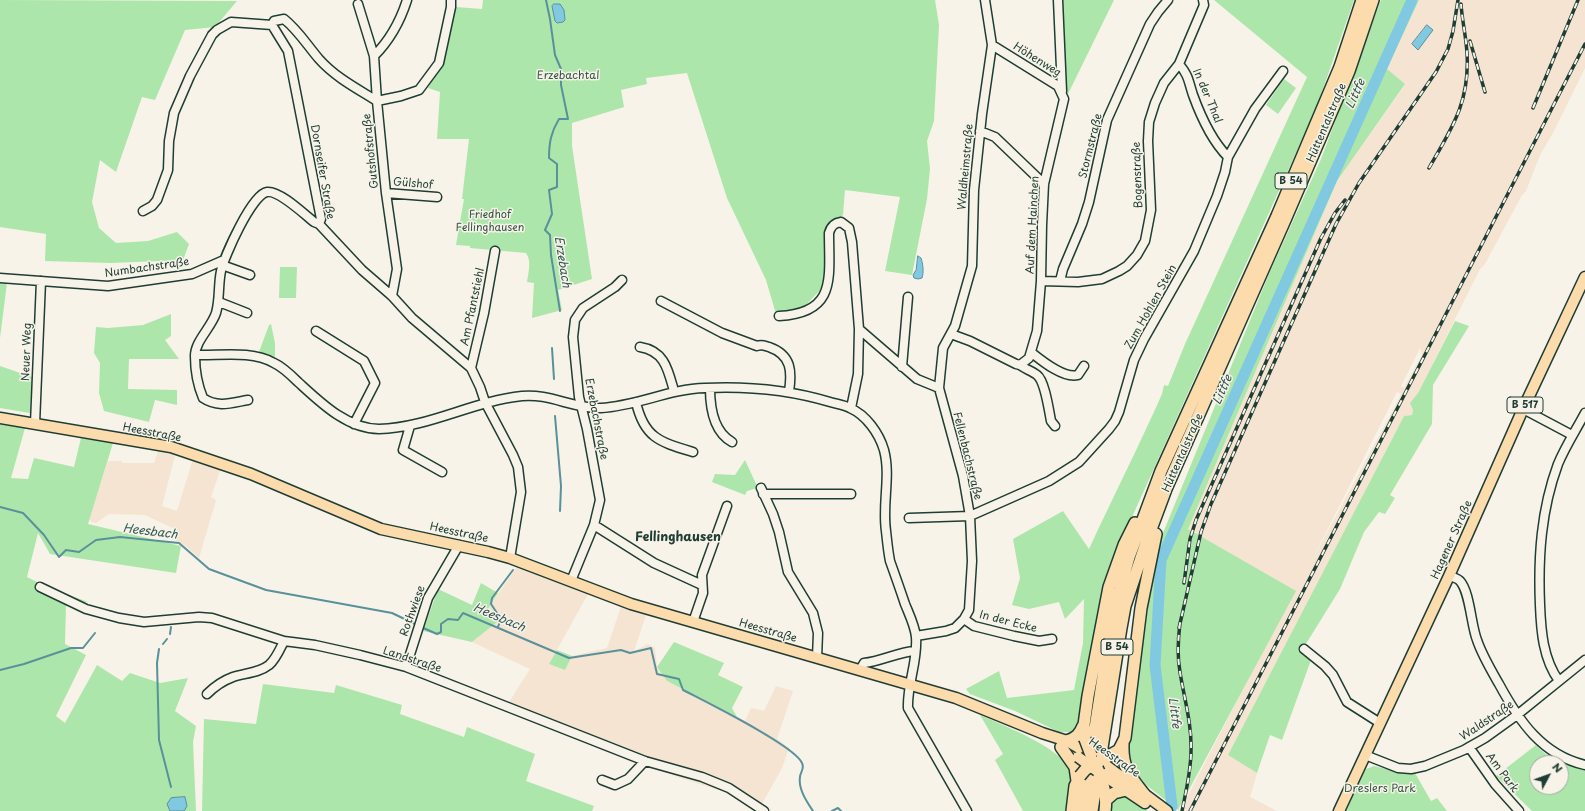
<!DOCTYPE html>
<html>
<head>
<meta charset="utf-8">
<style>
	body { margin:0 }
	#map { position:relative; width:1585px; height:811px; overflow:hidden; background:#f7f3e8; font-family:"Playpen Sans",sans-serif }
	canvas { display:block }
	.north { position:absolute; left:1529px; top:755px; width:40px; height:40px; box-sizing:border-box; background:#f7f3e8; border:1px solid #a1aaa0; border-radius:50%; rotate:49deg; font-size:11px; font-weight:700; line-height:16px; text-align:center; color:#1f3d34 }
	.north::after { content:''; display:block; margin:auto; width:14px; height:18px; background:#1f3d34; clip-path:polygon(50% 0,100% 100%,50% 72%,0 100%) }
</style>
</head>
<body>
<div id="map">
<canvas width="1585" height="811"></canvas>
<div class="north">N</div>
</div>
<script>
const context = document.querySelector('canvas').getContext('2d');
context.lineJoin = 'round';
function fillPath(path, color) { context.fillStyle = color; context.fill(path, 'evenodd'); }
function trace(path, color, width, dash) { context.strokeStyle = color; context.lineWidth = width; context.lineCap = dash ? 'butt' : 'round'; context.setLineDash(dash || []); context.stroke(path); }
function write(font, color, halo, rows, align = 'center') {
  context.font = font + ' "Playpen Sans",sans-serif'; context.lineWidth = 3; context.setLineDash([]); context.textBaseline = 'middle'; context.strokeStyle = halo; context.fillStyle = color; for (const [text, x, y, turn = 0] of rows) {
    context.save(); context.translate(x, y); context.rotate((+turn || 0) * Math.PI / 180); context.textAlign = isNaN(turn) ? turn : align; if (halo) context.strokeText(text, 0, 0); context.fillText(text, 0, 0); context.restore();
  }
}
fillPath(new Path2D(`
	M1419 0H1585V68L1554 131 1540 155 1526 191 1522 195 1485 264 1480 269 1418 393 1410 403 1413 410 1412 415 1404 416 1228 755 1257 773 1250 797 1277 811H1180L1290 598 1188 529 1337 181 1405 85 1387 69ZM1420 348 1422 355 1404 388 1401 386ZM1397 392 1401 394 1394 408 1308 568Z
	M158 451 175 455 162 506 177 511 193 459 221 468 211 497 216 500 199 558 186 546 173 539 175 529 145 515 109 514 96 523 92 522 89 519 108 461H122V463H154Z
	M518 565 588 594 549 664 565 670 572 656 607 648 621 607 646 615 634 651 648 644 655 648 657 667 667 681 737 717 745 721 751 708 764 711 776 686 793 691 777 739 789 748 782 768 758 811 725 792 634 763 504 710 530 669 472 642 501 619 486 612Z`), '#f4e4d1');
fillPath(new Path2D(`
	M0 0 237 1 215 27 185 30 155 100 142 97 116 172 100 160 92 202 99 228 116 243 148 241 177 232 189 244 183 260 111 263 45 261 46 234 0 227Z
	M483 0H935L939 25 934 121 927 141 930 169 927 199 912 275 885 271 900 197 845 190 843 215 833 225 825 285 803 308 776 314 766 280 727 198 687 73 646 78 647 84 621 90 624 107 572 123V146L592 279 558 290 562 310 532 318 534 283 527 282C528 274 532 261 526 253L470 248V246L456 245 464 199H462L469 139H437L440 92 428 88 441 65 456 7 482 9Z
	M1060 0H1114L1068 94 1064 86Z
	M1214 0H1354L1317 106 1115 555 1103 594 1078 725 1071 732H1059L1015 711 970 694 966 689 999 671 1007 698 1074 690 1083 643 1084 599 1065 619 1059 602 1029 609 1012 605 1020 578 1013 539 1063 511 1089 549C1113 497 1139 446 1162 394L1164 385 1168 386 1185 344 1307 77Z
	M1381 0H1419L1387 69 1405 84 1337 181 1188 529 1296 591 1178 810 1140 780 1132 768 1129 746 1150 592 1163 533 1269 274 1321 159Z
	M1284 79 1296 88 1278 114 1266 105Z
	M280 267H297L296 298H279Z
	M0 282 7 283 0 338Z
	M171 314V336L165 340 179 359H129L128 389 177 390V405L155 400 149 422 104 411 99 393 100 363 94 353 96 327 108 328 143 325Z
	M1455 321 1469 326 1433 385 1432 424 1390 495 1395 498 1385 514 1379 512 1364 532 1340 589 1304 647 1311 660 1282 740 1270 735 1257 773 1228 755 1404 416 1412 415 1413 410 1410 403 1418 393Z
	M271 324 275 343V357L259 352 269 325Z
	M0 366 32 377 30 413 0 408Z
	M0 424 25 428 11 478 28 479 34 458 74 467 81 438 113 443 88 524 181 546 176 573 50 554 38 533 27 577 43 585 88 602 66 606 65 644 86 655 56 716 65 723 97 665 122 681 130 673 160 683 188 678 175 711 196 726 193 742 196 811H0Z
	M745 460 757 486V488L747 491 745 495 712 482 715 474 735 475Z
	M481 583 498 593 486 612 501 619 472 642 423 631 438 589 472 605Z
	M674 642 724 663 718 675 743 687 732 708 737 717 667 681 657 667Z
	M557 650 572 656 565 670 549 664Z
	M263 684 334 693 336 685 402 705 400 714 464 737 467 727 535 754 526 781 594 806 592 811H202L204 719 256 724Z
	M980 715C1002 725 1063 748 1070 771 1074 784 1069 798 1067 811H1023L995 760 1003 754Z
	M1536 745C1549 760 1566 764 1585 770V811H1532L1496 776ZM1537 763H1561V787H1537Z
	M1374 766 1405 774 1415 773 1431 801 1437 798 1447 811H1346L1363 774 1366 769Z
	M1119 797H1128L1148 811H1110L1111 804Z`), '#ade6ab');
const water = new Path2D(`
	M554 4H560L564 10 565 20 563 22 557 23 555 21 552 6Z
	M1427 25 1433 30 1418 50 1412 44Z
	M918 256 921 258C923 264 924 272 922 278L918 279 914 278 913 275 916 270Z
	M185 797 187 806 184 811H170L167 804 171 798Z`);
fillPath(water, '#80c9e0');
trace(water, '#59919b', 1);
trace(new Path2D(`
	M546 0 550 19 555 55 561 69V85L568 119H559C551 132 549 143 549 158L557 164V187L549 190 552 214 545 230 550 235 551 255 560 311
	M552 348 554 379
	M555 416 561 486 560 511
	M0 507 23 513 44 535 59 557 66 550 79 552 96 540 120 537 179 543 209 569 266 590 392 613 417 625
	M421 627 437 634 441 632V624L448 619 458 620 463 613 569 658 621 650 630 653 651 648 657 674 679 679 683 690C704 701 794 745 802 763 805 769 800 772 800 777 798 789 807 802 813 811
	M498 627 501 619 491 604 492 598 513 570
	M170 634 171 627
	M163 644 167 639
	M159 649 157 663 159 740 171 787
	M0 670 24 664 71 648H83L95 633
	M832 811 838 808 841 811`), '#59919b', 2);
trace(new Path2D(`
	M1170 811 1172 806 1155 665 1161 560 1412 0`), '#80c9e0', 11);
const minor = new Path2D(`
	M1058 0 1062 91
	M358 4 374 56 377 101 386 193 397 269 392 296
	M272 25 274 21 284 19C298 30 307 45 319 59 335 77 356 88 377 101L401 96 419 90 439 63 451 7V0
	M374 56C390 40 400 22 407 0
	M1179 64C1189 76 1188 80 1193 95 1201 117 1212 141 1228 157
	M980 131 995 137 1044 184
	M386 193 437 197
	M143 211 152 206 157 200 168 170 169 141 174 113 190 76 212 35 217 30 231 22 272 25 288 51 321 219 319 224 362 270 392 296 412 318 471 368 480 387 485 402 513 455 518 467 521 492 510 558
	M222 265 250 275
	M0 278 108 286 192 274 224 260
	M1041 281 1078 282 1102 279 1119 271 1127 266 1137 255 1145 241 1151 210 1148 141 1149 122 1155 103 1164 83 1179 64 1204 5 1203 0
	M1060 281 1063 269 1082 224 1089 202 1107 120 1150 24 1158 12 1168 0
	M661 301 722 333 757 346C762 344 765 346 769 347 792 355 792 372 789 392
	M219 302 247 313
	M779 316C837 313 829 278 829 233 831 226 834 223 841 222L849 228 852 242 859 329
	M316 331 364 361 375 383 354 424
	M951 334 970 341 1016 364 1020 365 1029 358 1037 331 1041 281 1042 225 1044 184 1064 99 1058 86 992 45
	M640 347C665 351 668 370 674 391
	M1032 353C1042 361 1064 379 1078 375L1084 366
	M195 355C220 356 251 350 274 363 283 367 291 375 298 382 320 402 347 429 379 429 428 428 473 401 522 396 549 393 574 409 601 408 637 406 669 389 705 388 747 386 790 390 830 402 837 404 844 405 850 408 866 415 879 433 884 450 891 476 882 504 886 531 887 540 888 551 890 561 895 575 900 589 905 604 909 614 915 626 916 637 918 661 907 684 908 708L967 811
	M1020 365C1025 369 1032 371 1037 375 1045 381 1049 411 1051 421L1055 426
	M902 367 908 297
	M471 368 484 313 495 251
	M710 388C710 407 714 432 732 442
	M248 400C231 403 218 408 203 398 198 386 195 370 195 356 195 341 211 328 216 313 220 299 218 285 221 271 224 257 252 194 267 192 279 190 304 214 314 222L319 224
	M636 402C644 438 660 442 693 452
	M851 408 858 374 859 329 917 379 939 388
	M1523 409 1572 435
	M35 424 41 281
	M410 426 403 450 442 472
	M761 488 773 514 779 532 788 572 813 613 818 633 817 658
	M763 494H851
	M909 518 970 516 1049 481 1079 462 1109 429 1115 421 1119 412 1134 360 1144 339 1194 251 1217 196 1225 172 1228 157 1255 109 1283 71
	M594 525 654 563 702 585
	M1449 576C1453 577 1457 578 1460 581 1470 592 1471 625 1477 640 1482 655 1491 670 1499 684 1519 721 1542 755 1585 765
	M571 581 594 525 600 500 587 429 579 397 573 337 575 320 583 308 615 287 622 280
	M40 587 86 609 119 618 144 622 199 617 212 618 284 641 315 645 360 655 406 667 645 761 702 777 729 788 764 811
	M964 619 974 626 1014 636 1039 641 1052 639
	M693 622 703 593 702 575 727 506
	M916 636 946 631 955 628 964 619 969 610 972 561 970 516 963 476 939 388 943 348 955 326 972 266 974 190 982 114 992 45 985 0
	M1304 649 1325 666 1333 675 1347 702 1380 723
	M406 667 428 598 459 545
	M860 670 864 663C882 661 898 652 915 651
	M1559 681C1543 659 1541 631 1540 605 1538 557 1541 510 1558 464 1565 447 1576 430 1585 413
	M207 694C215 686 222 681 233 677 245 673 259 673 269 665 276 659 280 649 284 641
	M1469 747 1495 784 1519 811
	M1365 755 1398 768 1411 769 1425 766 1464 750 1485 738 1517 715 1585 660
	M602 780 615 785 628 779 645 761`);
const major = new Path2D(`
	M0 418 171 447 251 474 381 529 488 552 510 558 631 604 956 698 1042 733 1067 741 1084 751
	M1100 761 1167 811
	M1099 772 1145 803
	M1339 811 1449 576 1523 409 1585 277`);
const highway = new Path2D(`
	M1085 739 1084 725 1088 696 1109 587 1124 545 1135 523
	M1067 741C1076 738 1080 734 1083 726
	M1123 744C1122 768 1130 776 1144 794
	M1061 747 1075 767 1077 781
	M1100 761 1119 750 1125 738 1141 608 1156 534
	M1099 772C1104 786 1107 797 1105 811
	M1106 800 1114 793 1126 790
	M1072 811 1075 786 1080 776
	M1082 811 1111 626 1116 603 1129 557 1161 471 1277 216 1340 67 1362 0
	M1092 811 1121 628 1125 606 1147 540 1166 489 1285 220 1349 71 1373 0`);
trace(minor, '#1f3d34', 11);
trace(major, '#1f3d34', 13);
trace(highway, '#1f3d34', 14);
trace(minor, '#f7f3e8', 8);
trace(major, '#fcdcac', 10);
trace(highway, '#fcdcac', 11);
const rail = new Path2D(`
	M1470 41 1485 92
	M1533 108 1578 0
	M1429 168C1452 128 1470 102 1467 53 1466 36 1462 20 1461 4
	M1184 583 1190 539 1196 520 1321 238 1335 213 1345 200
	M1180 623C1178 639 1177 656 1180 672 1184 698 1192 724 1191 751 1191 771 1186 791 1182 811
	M1179 628 1201 532 1211 504 1336 224 1359 183 1436 72 1448 49 1453 31 1458 0
	M1190 811 1585 44`);
trace(rail, '#1f3d34', 3.5);
trace(rail, '#f7f3e8', 2, [6]);
const majorBridge = new Path2D(`
	M1078 757 1097 771`);
const highwayBridge = new Path2D(`
	M1085 739 1091 755
	M1099 772 1095 764 1100 761
	M1080 776 1085 770 1091 766`);
trace(majorBridge, '#1f3d34', 13, []);
trace(highwayBridge, '#1f3d34', 14, []);
trace(majorBridge, '#fcdcac', 10);
trace(highwayBridge, '#fcdcac', 11);
for (const [x, y, w] of [
	[1291,181,32],
	[1525,405,36],
	[1117,647,32]
]) { const box = new Path2D(); box.roundRect(x - w / 2, y - 8, w, 16, 3); context.fillStyle = '#f7f3e8'; context.fill(box); trace(box, '#1f3d34', 1); }
write('bold 10px', '#1f3d34', null, [
	["B 54",1291,181],
	["B 517",1525,405],
	["B 54",1117,647]
]);
write('11px', '#1f3d34', '#f7f3e8', [
	["Höhenweg",1037,60,32],
	["In der Thal",1207,96,67],
	["Hüttentalstraße",1327,123,-67],
	["Stormstraße",1091,146,-76],
	["Gutshofstraße",371,151,-96],
	["Waldheimstraße",966,167,-85],
	["Dornseifer Straße",322,172,80],
	["Bogenstraße",1138,175,-92],
	["Gülshof",413,184,5],
	["Auf dem Hainchen",1033,225,-87],
	["Numbachstraße",147,268,-8],
	["Am Pfantstiehl",473,307,-78],
	["Zum Hohlen Stein",1151,307,-61],
	["Neuer Weg",27,352,-88],
	["Erzebachstraße",596,419,79],
	["Heesstraße",152,433,11],
	["Hüttentalstraße",1183,453,-66],
	["Fellenbachstraße",967,456,76],
	["Heesstraße",459,533,12],
	["Hagener Straße",1452,540,-66],
	["Rothwiese",413,611,-70],
	["In der Ecke",1008,622,14],
	["Heesstraße",768,631,16],
	["Landstraße",412,660,18],
	["Waldstraße",1487,721,-34],
	["Heesstraße",1114,758,35],
	["Am Park",1502,773,53]
]);
write('11px', '#345646', '#f7f3e8', [
	["Erzebachtal",568,76],
	["Friedhof",490,215],
	["Fellinghausen",490,228],
	["Dreslers Park",1380,789]
]);
write('italic 12px', '#325956', '#f7f3e8', [
	["Littfe",1356,94,-66],
	["Erzebach",562,262,81],
	["Littfe",1223,390,-66],
	["Heesbach",150,532,7],
	["Heesbach",499,618,23],
	["Littfe",1174,713,83]
]);
write('bold 13px', '#1f3d34', '#f7f3e8', [
	["Fellinghausen",678,537]
]);
</script>
</body>
</html>
